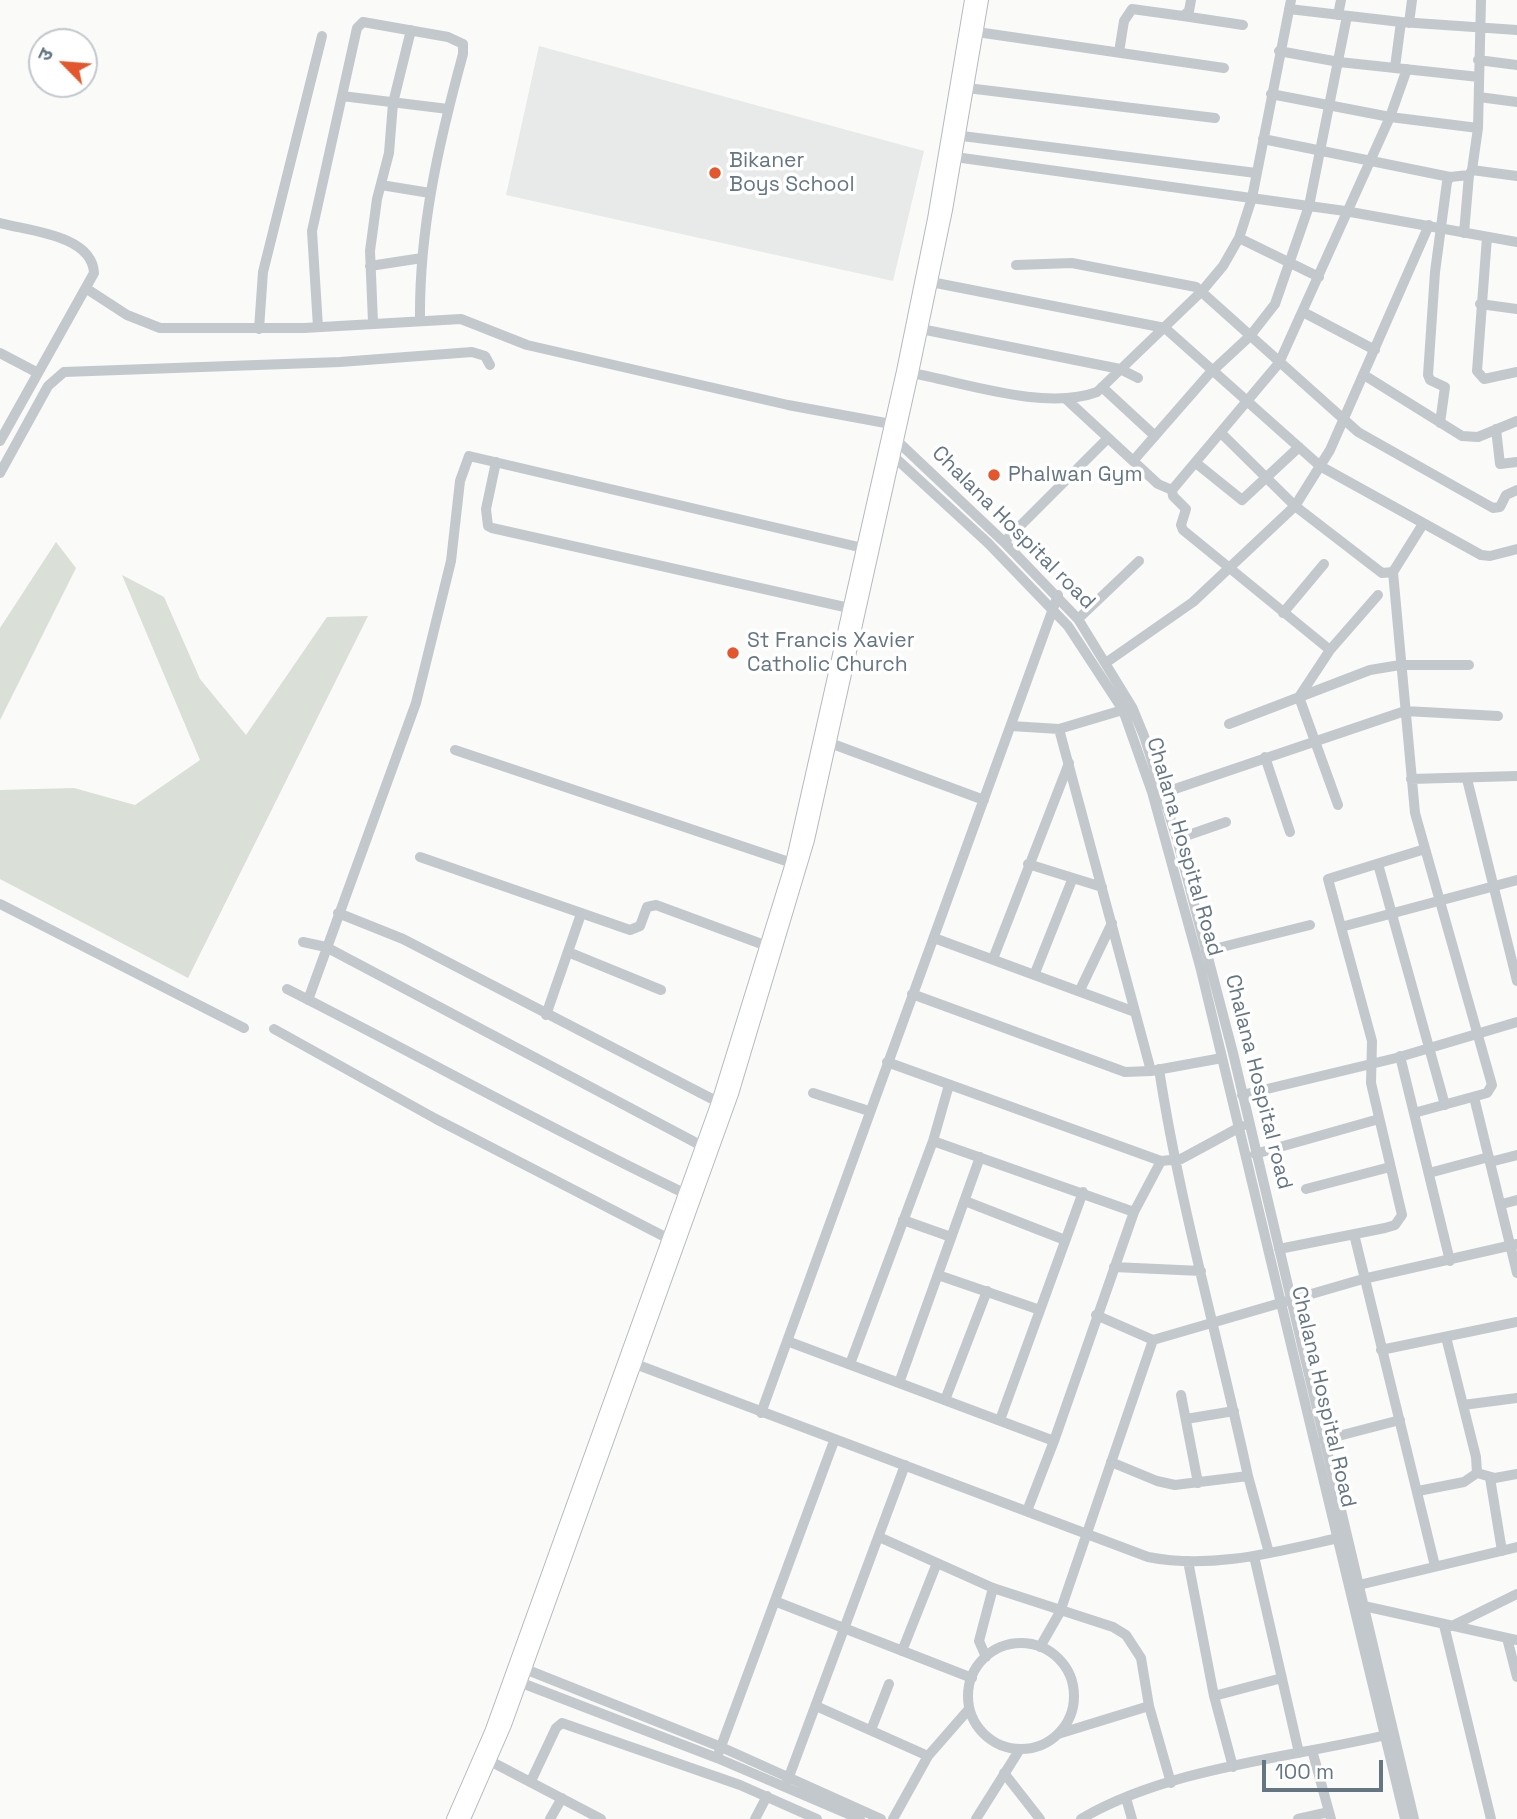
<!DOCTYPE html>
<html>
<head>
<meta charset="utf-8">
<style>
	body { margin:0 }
	#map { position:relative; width:1517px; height:1819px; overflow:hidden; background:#fafaf8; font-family:"Space Grotesk","Noto Sans Devanagari",sans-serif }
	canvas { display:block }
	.north { position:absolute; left:28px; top:28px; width:70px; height:70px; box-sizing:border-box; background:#fff; border:2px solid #c1c8cd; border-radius:50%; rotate:295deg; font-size:19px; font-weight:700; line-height:28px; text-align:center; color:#657683 }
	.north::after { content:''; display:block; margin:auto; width:24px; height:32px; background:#e4572e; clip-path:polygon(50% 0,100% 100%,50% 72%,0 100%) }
	.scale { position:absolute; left:1262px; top:1760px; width:121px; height:32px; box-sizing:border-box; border:4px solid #657683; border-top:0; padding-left:9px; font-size:21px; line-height:24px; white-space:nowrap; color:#657683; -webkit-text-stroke:5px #fff; paint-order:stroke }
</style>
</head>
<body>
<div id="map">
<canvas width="1517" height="1819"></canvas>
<div class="north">उ</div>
<div class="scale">100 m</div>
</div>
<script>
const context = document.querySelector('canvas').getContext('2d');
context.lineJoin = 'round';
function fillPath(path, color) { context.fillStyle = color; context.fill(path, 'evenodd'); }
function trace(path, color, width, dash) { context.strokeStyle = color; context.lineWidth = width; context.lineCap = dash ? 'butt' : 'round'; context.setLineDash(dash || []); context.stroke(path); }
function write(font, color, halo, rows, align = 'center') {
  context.font = font + ' "Space Grotesk",sans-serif'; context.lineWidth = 7; context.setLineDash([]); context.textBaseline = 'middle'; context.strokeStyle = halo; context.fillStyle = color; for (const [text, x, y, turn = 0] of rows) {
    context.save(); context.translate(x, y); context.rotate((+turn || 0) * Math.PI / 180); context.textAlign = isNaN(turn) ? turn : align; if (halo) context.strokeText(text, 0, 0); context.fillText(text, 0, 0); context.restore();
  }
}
fillPath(new Path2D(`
	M539 46 924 151 893 281 506 195Z`), '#e8e9e9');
fillPath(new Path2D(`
	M56 542 76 568 0 720V628Z
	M122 575 164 597 200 679 246 735 327 617 368 616 188 978 0 879V790L74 788 135 805 200 760Z`), '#dadfd7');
const major = new Path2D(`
	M453 1819 491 1732 718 1102 792 863 903 371 934 219 971 0
	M464 1819 505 1725 732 1094 808 840 912 373 946 210 982 0`);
trace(major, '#b5babe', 14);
trace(new Path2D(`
	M1289 9 1401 22 1517 30
	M1338 15 1341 0
	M1183 16 1243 25
	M1409 23 1412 0
	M977 32 1224 68
	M1279 51 1339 62 1479 77
	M1119 52 1124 21 1132 9 1183 16 1189 11 1191 0
	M1478 60 1517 65
	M1395 67 1401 22
	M967 88 1215 118
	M1271 94 1390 117 1478 128
	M342 96 448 109
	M1479 97 1517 102
	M954 135 1256 173
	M1263 139 1450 177
	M955 157 1345 211 1517 242
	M1472 170 1517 176
	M381 185 430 193
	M0 223C29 231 92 235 94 273L0 441
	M1464 233 1469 175
	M1487 237 1477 371 1484 379 1517 372
	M1239 238 1319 277
	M1016 265 1072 263 1196 287 1358 432 1493 508 1500 507 1506 495 1517 490
	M370 266 422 258
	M931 282 1165 328 1320 466 1481 555 1490 556 1517 549
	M87 289 127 315 160 328H304L461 319 527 345 788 405 891 424
	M1480 304 1517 309
	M1303 312 1375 350
	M373 322 370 251 377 199 389 153 393 103 411 30
	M318 327 312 231 357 28 363 22 448 37 463 44V54C439 142 419 228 420 320
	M259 329 263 272 322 36
	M921 329 1120 369 1138 378
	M0 353 38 373
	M912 373C965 383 1046 411 1097 392L1202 291 1223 266 1239 238 1252 198 1291 0
	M1364 375 1462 436 1478 437 1517 421
	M1102 387 1155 436
	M1065 398 1158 484 1172 490
	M1440 423 1445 387 1430 380 1428 375 1435 272 1447 182 1450 177 1469 175 1472 170 1478 128 1481 0
	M1496 429 1500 464 1517 462
	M1221 433 1295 506 1382 573 1393 572 1423 524
	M893 437 1004 542 1078 619 1132 707 1144 736 1177 839 1233 1053 1414 1819
	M890 453 988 543 1068 626 1123 710 1152 792 1201 970 1405 1819
	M1133 461 1209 374 1250 336 1275 304 1309 206 1347 16
	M496 462 486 509 488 526 492 528 849 608
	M1196 463 1242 500 1299 447
	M0 473 48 386 64 372 340 362 472 352 485 356 490 365
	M1004 542 1108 438
	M1393 572 1415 813 1492 1085 1487 1093 1414 1113
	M1283 613 1324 564
	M1078 619 1139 561
	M1330 650 1183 530 1181 525 1186 509 1173 496 1172 490 1279 363 1390 117 1407 69
	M1107 662 1193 602 1295 506 1330 450 1429 225
	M1229 724 1370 670 1400 665H1469
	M1011 726 1059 729 1126 709
	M1059 729 1151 1071
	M830 743 984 800
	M455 750 792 863
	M1265 757 1290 832
	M1411 779 1517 776
	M1467 779 1517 981
	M1163 793 1405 711 1498 716
	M1338 805 1299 697 1330 650 1378 595
	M1177 839 1226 822
	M420 857 630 930 640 926 647 907 656 905 767 946
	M1028 864 1102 887
	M1378 864 1445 1105
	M0 904 244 1028
	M338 913 403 939 718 1102
	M1341 927 1517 880
	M934 938 1135 1012
	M303 942 326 947 702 1146
	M1206 951 1310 925
	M568 952 661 990
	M993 959 1069 763
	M1035 973 1072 880
	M287 989C420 1056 550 1129 684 1193
	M1080 990 1112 923
	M912 994 1125 1072 1151 1071 1222 1058
	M308 1000 416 703 451 561 460 481 469 456 863 548
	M546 1015 581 914
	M274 1029 436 1119 669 1239
	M1400 1056 1450 1261
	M887 1062 1161 1161 1181 1159 1242 1126
	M1159 1069C1180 1206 1219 1341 1248 1476
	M813 1093 869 1111
	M1242 1095 1396 1058 1517 1022
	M1474 1097 1517 1273
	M933 1141 1134 1212
	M1255 1154 1379 1119
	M1490 1162 1517 1155
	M1429 1173 1489 1157
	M1306 1189 1390 1167
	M965 1201 1065 1240
	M1502 1204 1517 1200
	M903 1220 951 1237
	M1354 1234 1435 1566
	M1279 1249 1385 1228 1395 1225 1402 1215 1371 1083 1372 1041 1328 879 1425 849
	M1114 1267 1201 1271
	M938 1275 1040 1310
	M1096 1315 1153 1340
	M787 1341 1054 1441 1134 1212 1161 1161
	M1381 1350 1517 1322
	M630 1362 1148 1557C1214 1570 1279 1551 1343 1537
	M850 1364 933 1141 949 1085
	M899 1383 980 1157
	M1181 1395 1198 1483
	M945 1400 987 1291
	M1463 1405 1517 1398
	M761 1413 1058 595
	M1186 1419 1234 1411
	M1000 1420 1083 1192
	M1323 1440 1400 1420
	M1111 1462 1157 1481 1175 1485 1248 1476 1269 1553
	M1477 1473 1495 1478 1517 1474
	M1490 1478 1502 1551
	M1418 1491 1464 1482 1477 1473 1476 1457 1446 1337
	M1027 1511 1054 1441
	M879 1537 993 1588 1113 1627 1126 1635 1141 1658 1149 1706 1171 1783
	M1254 1556 1299 1753
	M1188 1561 1214 1696 1233 1767
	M1359 1585 1517 1547
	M777 1602 972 1678
	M1364 1606 1517 1640
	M1444 1625 1491 1819
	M1452 1626 1517 1594
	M1507 1638 1517 1677
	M968 1696a53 53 0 1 1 106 0a53 53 0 1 1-106 0Z
	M1040 1647 1060 1612 1153 1340 1363 1279 1517 1244
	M902 1651 937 1563
	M986 1657 979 1641 993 1588
	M520 1667 721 1747 881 1819
	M514 1680 717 1758 860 1819
	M1214 1696 1282 1678
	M816 1706 928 1756
	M871 1730 889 1684
	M1058 1734 1149 1706
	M1312 1750 1331 1819
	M719 1752 834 1441
	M490 1761 601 1819
	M1004 1773 1040 1819
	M531 1781 556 1728 562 1723 740 1785 817 1819
	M787 1782 905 1465
	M1126 1798 1132 1819
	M550 1819 562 1798
	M755 1819 767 1796
	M893 1819 928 1756 969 1709
	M976 1819 1020 1749
	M1081 1819C1169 1767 1291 1758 1390 1734
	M1298 1819 1329 1812`), '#c3c8cc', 10);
trace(major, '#fff', 12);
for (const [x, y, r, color] of [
	[715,173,7,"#e4572e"],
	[994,475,7,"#e4572e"],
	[733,653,7,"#e4572e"]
]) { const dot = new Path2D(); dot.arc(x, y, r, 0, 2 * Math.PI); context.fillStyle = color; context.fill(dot); trace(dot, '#fff', 2.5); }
write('21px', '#657683', '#fff', [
	["Bikaner",729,161],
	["Boys School",729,185],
	["Phalwan Gym",1008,475],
	["St Francis Xavier",747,641],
	["Catholic Church",747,665]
], 'left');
write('21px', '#657683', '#fff', [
	["Chalana Hospital road",1013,528,45],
	["Chalana Hospital Road",1184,847,74],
	["Chalana Hospital road",1258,1082,76],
	["Chalana Hospital Road",1323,1397,77]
]);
</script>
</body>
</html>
